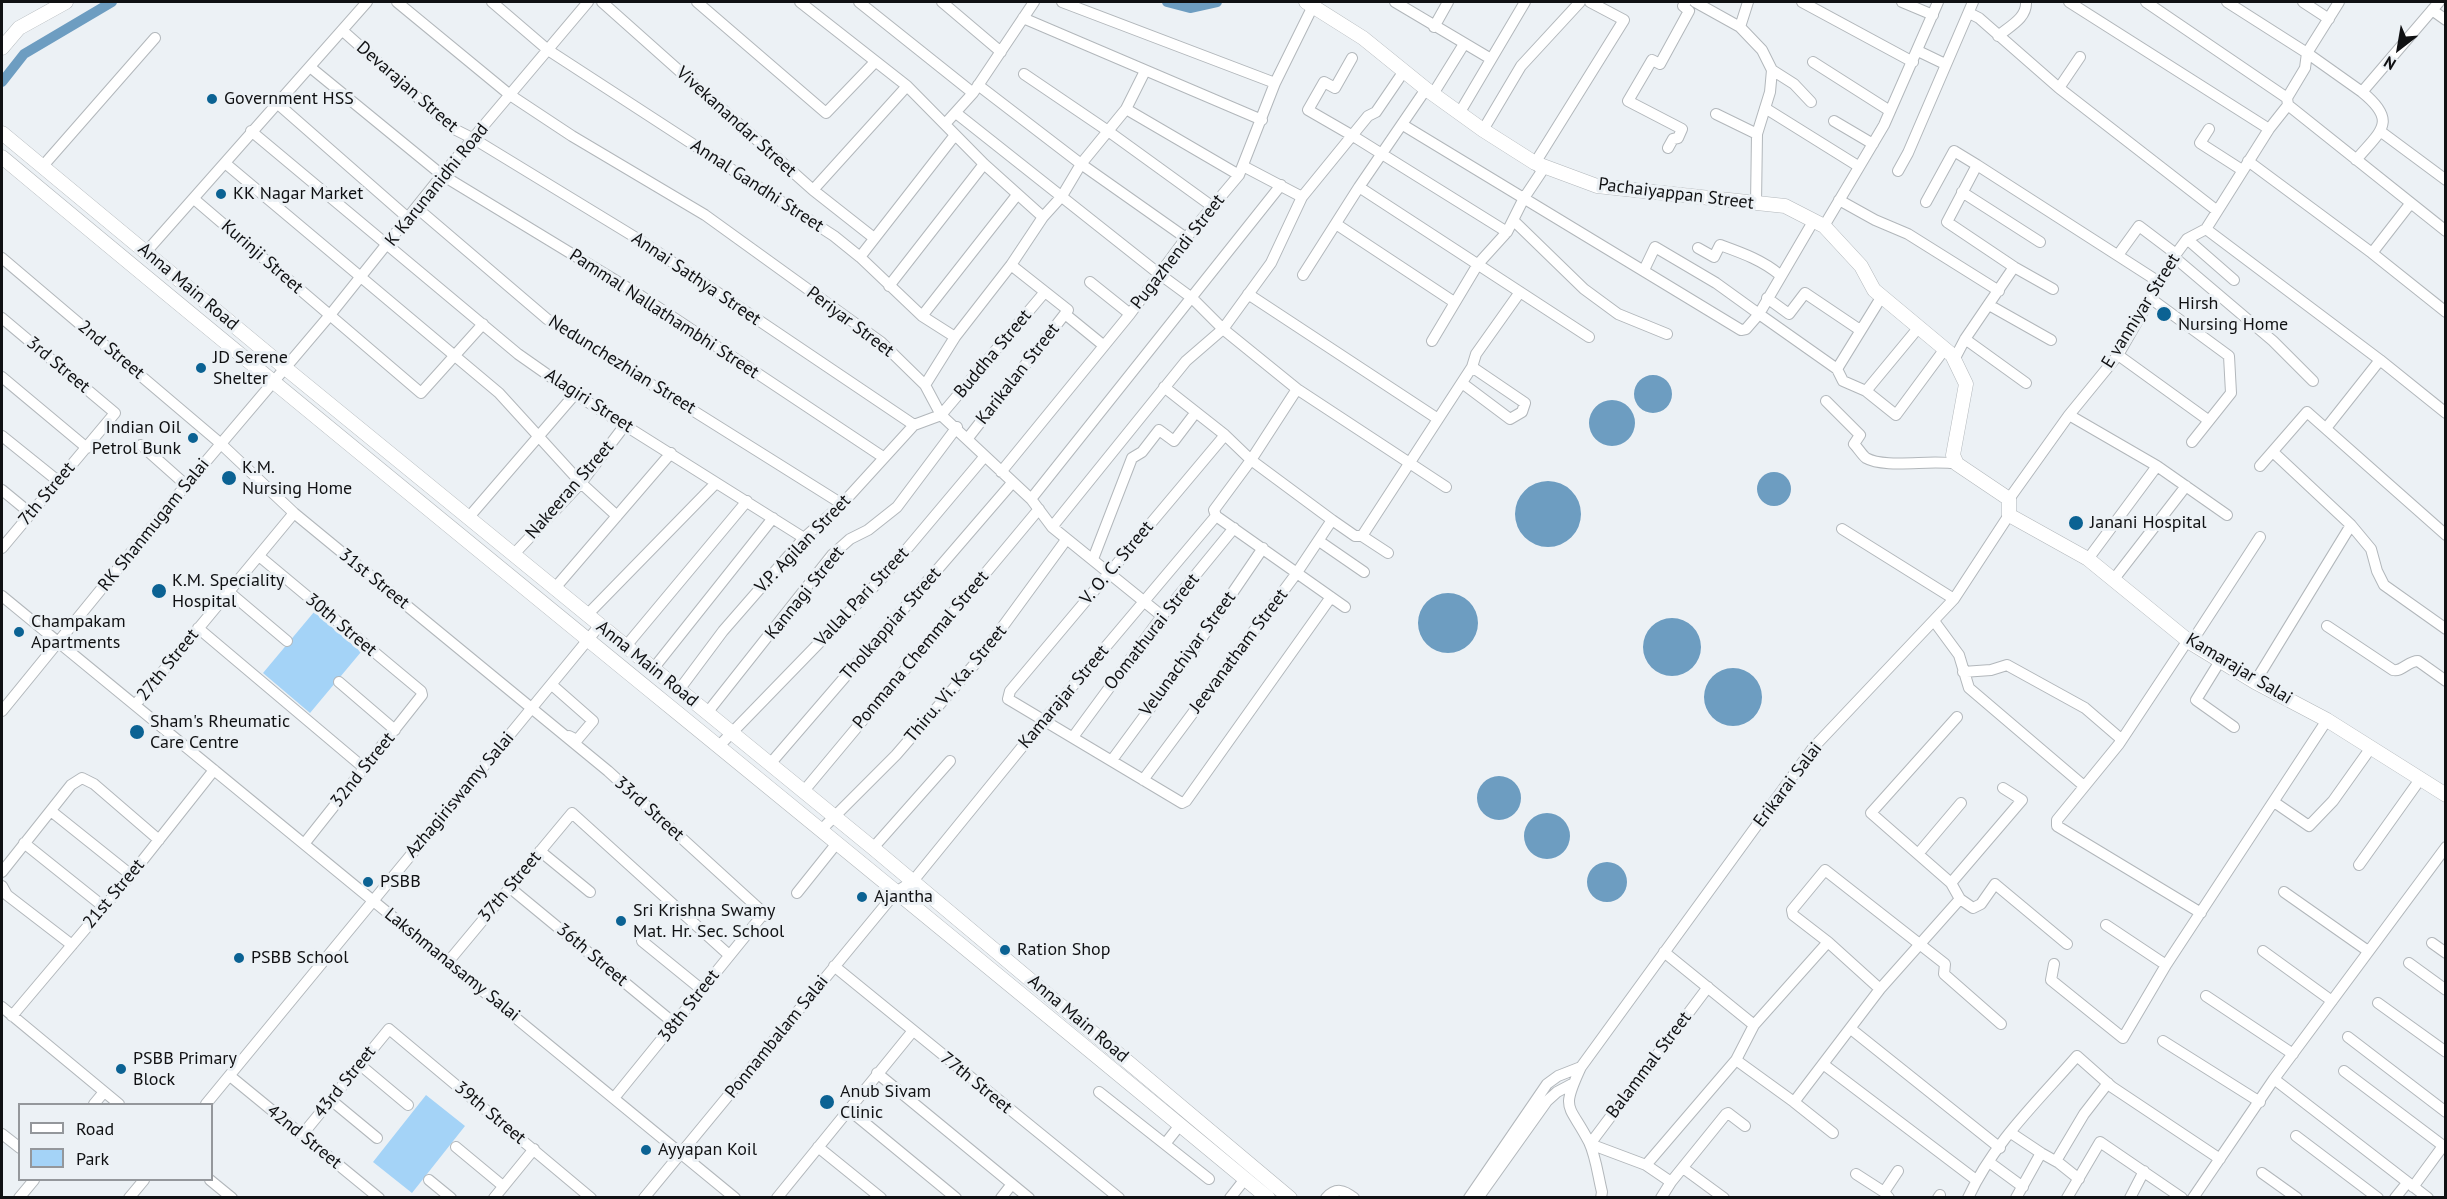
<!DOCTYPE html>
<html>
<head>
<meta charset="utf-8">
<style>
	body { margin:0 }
	#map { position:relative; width:2447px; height:1199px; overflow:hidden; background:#ecf1f5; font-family:"PT Sans",sans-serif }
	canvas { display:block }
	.frame { position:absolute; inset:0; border:3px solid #101113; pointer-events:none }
	.legend { position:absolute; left:18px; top:1103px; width:195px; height:78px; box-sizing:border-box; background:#ecf1f5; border:2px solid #94979b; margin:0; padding:8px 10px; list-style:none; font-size:18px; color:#101113 }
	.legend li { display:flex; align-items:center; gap:12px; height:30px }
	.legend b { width:30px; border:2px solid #94979b }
	.north { position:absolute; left:2369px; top:18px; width:60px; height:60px; -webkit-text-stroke:4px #ecf1f5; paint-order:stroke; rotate:211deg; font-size:16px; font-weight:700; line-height:24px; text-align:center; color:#101113 }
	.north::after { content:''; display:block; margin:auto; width:21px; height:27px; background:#101113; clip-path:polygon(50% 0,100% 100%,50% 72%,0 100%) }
</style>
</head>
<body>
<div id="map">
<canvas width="2447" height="1199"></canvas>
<div class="frame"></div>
<ul class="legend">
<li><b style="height:8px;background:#fff"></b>Road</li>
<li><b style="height:16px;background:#a4d3f7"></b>Park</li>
</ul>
<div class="north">N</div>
</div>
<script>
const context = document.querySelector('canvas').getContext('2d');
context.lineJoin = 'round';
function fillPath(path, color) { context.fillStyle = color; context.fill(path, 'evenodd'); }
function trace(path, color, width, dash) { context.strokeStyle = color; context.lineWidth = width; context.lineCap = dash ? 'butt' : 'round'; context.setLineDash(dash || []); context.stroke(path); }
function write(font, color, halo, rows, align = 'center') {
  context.font = font + ' "PT Sans",sans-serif'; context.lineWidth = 6; context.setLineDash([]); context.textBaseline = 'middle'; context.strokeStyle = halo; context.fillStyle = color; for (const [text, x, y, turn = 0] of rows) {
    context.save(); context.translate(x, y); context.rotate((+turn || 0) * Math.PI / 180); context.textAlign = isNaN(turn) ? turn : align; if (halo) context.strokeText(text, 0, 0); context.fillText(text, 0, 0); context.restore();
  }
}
fillPath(new Path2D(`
	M314 612 361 652 310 713 263 673Z
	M426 1095 465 1126 412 1193 373 1162Z`), '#a4d3f7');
fillPath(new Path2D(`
	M1634 394a19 19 0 1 1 38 0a19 19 0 1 1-38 0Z
	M1589 423a23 23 0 1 1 46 0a23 23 0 1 1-46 0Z
	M1757 489a17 17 0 1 1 34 0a17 17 0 1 1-34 0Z
	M1515 514a33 33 0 1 1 66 0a33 33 0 1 1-66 0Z
	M1418 623a30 30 0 1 1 60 0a30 30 0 1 1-60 0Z
	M1643 647a29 29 0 1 1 58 0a29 29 0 1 1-58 0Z
	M1704 697a29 29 0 1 1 58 0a29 29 0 1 1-58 0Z
	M1477 798a22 22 0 1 1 44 0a22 22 0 1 1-44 0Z
	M1524 836a23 23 0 1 1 46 0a23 23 0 1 1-46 0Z
	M1587 882a20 20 0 1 1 40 0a20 20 0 1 1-40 0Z`), '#6d9dc1');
trace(new Path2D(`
	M1167 2 1190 8 1217 2
	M2 82 24 54 112 2`), '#6d9dc1', 10);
const minor = new Path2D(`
	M397 2 510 95 572 136 705 215 881 342 925 385 941 415 1031 499 1052 527 1162 616
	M492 2 548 50 834 236 860 257 922 316 955 337
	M602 2 813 190 874 238
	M697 2 826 113 875 62
	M800 2 907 86 984 164 1043 217
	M859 2 973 93
	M942 2 1001 52
	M1062 2 1275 83
	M1395 2 1491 59
	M1695 2 1740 27
	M1748 2 1740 27 1762 50 1772 70 1770 92 1757 134 1756 204
	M1802 2 1913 62
	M1902 2 1933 15
	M2069 2 2269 129
	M2146 2 2287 98
	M2227 2 2307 53 2362 92 2439 2
	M2303 2 2329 19
	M2432 10 2446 20
	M1969 13 1979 18 2059 88 2216 210
	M1023 18 1262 120
	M1434 27 1448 2
	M343 31 452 128 474 139 638 239 914 425
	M1998 36C2010 26 2027 18 2026 2
	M1918 51 1945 64
	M1352 58 1335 88 1324 82 1308 110 1353 136 1507 232
	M1813 62 1890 111
	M310 67 442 175 641 296 883 457
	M1772 70 1794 84 1811 102
	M1024 74 1108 131 1213 207
	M978 85 1081 164 1186 238
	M2059 88 2080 57
	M1433 94 1464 44
	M278 104 408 218
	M2288 105 2446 231
	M1765 108 1858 166
	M1126 109 1239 175
	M1460 112 1525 2
	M956 113 1158 273 1192 298 1223 329 1297 389 1446 487
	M1716 114 1757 134
	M1834 121 1873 144
	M945 124 973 93 1034 2
	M1403 125 1741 330 1746 329 1759 314 1716 283 1655 247 1644 270
	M2209 129 2200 143 2242 170
	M1483 130 1521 66 1580 2
	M251 131 518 354 575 394 804 538
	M2380 131 2446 180
	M1668 148 1673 139 1678 138 1682 129 1628 101 1652 60 1660 64 1689 11 1683 6 1686 2
	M2356 160C2380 131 2399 122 2362 92
	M2248 161 2372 253 2446 312
	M225 163 499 393 581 483 617 516
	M1977 165 2159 282
	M1243 166 1302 197
	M42 167 155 38
	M1898 171 1908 153 1973 2
	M1359 187 1589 337
	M813 190 907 86
	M1962 192 2040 242
	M194 199 421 393 483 324
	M1839 200 1875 220 1908 234 1999 291
	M1926 202 1954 151 1977 165 1947 222 2014 267 2053 289
	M417 208 547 319 842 504
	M1814 220 1759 314 1837 369 1882 296
	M1514 221 1584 289 1618 314 1667 334
	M1336 224 1454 302
	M1824 226 1884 125 1938 2
	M2206 229 2380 360 2446 413
	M2187 239 2234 280
	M1698 248 1714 257 1720 245C1742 253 1762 260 1780 275
	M146 252 367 2
	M2372 253 2410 204
	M2118 255 2139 226 2176 254
	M860 257 955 135
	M2174 257 2273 341 2313 381
	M2 258 220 443 294 513 608 771 767 916
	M1303 275 1359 187 1426 89
	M1090 282 1130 314
	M889 286 984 164
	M1248 294 1438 419
	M1767 298 1789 314 1805 293 1860 330
	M2150 298 2229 356 2231 393 2192 442
	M1989 305 2051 340
	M1065 314 1103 345
	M922 316 1017 195
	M2 318 115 413 2 548
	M1965 339 2026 383
	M1432 341 1478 264 1507 232 1524 198 1542 171 1535 163 1624 20 1590 2
	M2118 355 2208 420
	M1954 360 1965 339 2014 267
	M1837 369 1843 381 1866 391 1896 415 1944 350
	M2 377 87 448
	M1462 383 1510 419 1522 412 1525 403 1472 367
	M925 385 955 337 1011 265 1043 217 1062 196 1081 164 1126 109 1145 71
	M1164 387 1225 435 1251 460 1332 520 1355 536H1362L1388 553
	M1297 389 1251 460 1214 510 1216 516 1345 607
	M1866 391 1919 327
	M1826 401 1860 435 1854 444C1858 448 1862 455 1866 458 1885 469 1933 459 1957 464
	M2069 415 2157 466 2227 515
	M2327 427 2380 360
	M1225 435 1010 691 1008 699 1182 803 1186 801 1331 597
	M2 436 58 481
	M968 438 1068 310 1011 265
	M141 445 186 485
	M2273 452 2351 525
	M2260 466 2307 412 2446 535
	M1001 472 1130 314 1186 238 1239 175 1275 83 1313 6
	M2 490 30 513
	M1031 499 1281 185
	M2009 499 2069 415 2118 355 2176 254 2187 239 2206 229 2269 129 2288 105 2287 98 2305 68 2307 53 2339 2
	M469 517 575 394
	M1052 527 1186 361 1223 329 1271 263 1302 197 1368 116 1376 112 1404 71
	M1842 529 1954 599
	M1362 536 1472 367 1476 354 1520 292
	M1319 541 1364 572
	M514 554 581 483 625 425
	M259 556 421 691 422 695 304 844
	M1093 559 1132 458 1142 452 1159 430 1174 441 1196 412
	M2088 559 2157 466
	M2114 579 2186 486
	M555 588 671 453
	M229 592 287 641
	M2 596 735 1198
	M587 615 716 483
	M1934 621 1959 655 1969 688 2084 786
	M2327 626 2393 670C2402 672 2408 661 2418 661L2446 681
	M198 628 364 768
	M2188 640 2119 744 2057 820V826L2201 913
	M2191 643 2260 537
	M626 646 747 501
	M2220 661 2196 700 2234 727
	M653 669 773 518
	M1963 672 1991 670 2007 665 2085 708 2121 739
	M339 682 395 730
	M2255 682 2351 525 2371 549 2377 571 2384 585 2446 629
	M552 685 593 721 577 740 569 736
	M679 690 723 631 804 538 842 504 914 425 941 415 1044 293
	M135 705 294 513
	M2 711 186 485 330 315 442 175 588 2
	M707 713 832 555 850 539 868 530 897 507 957 427
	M1957 717 1871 813 1951 883 1960 899 1973 908 1981 904 1995 884 2067 944
	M1073 737 1162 616 1234 528
	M719 746 885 575 985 456
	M1112 760 1201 639 1263 548
	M770 764 1012 483
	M1143 780 1296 574 1332 520
	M803 792 1039 509
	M2274 802 2309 826 2333 801 2370 749
	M51 811 131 875
	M821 830 896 755 979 659 1066 540
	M24 843 104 907
	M873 848 950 761
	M540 851 590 892
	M1918 854 1961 803
	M2359 865 2421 778
	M2 872 71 785 82 778 94 784 159 840
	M1951 883 2022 800 2003 788
	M2 886 7 895 72 945
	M509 887 675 1024
	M2284 892 2368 951
	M797 893 837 843
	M2106 925 2166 965
	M642 941 701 989
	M2432 943 2446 953
	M2263 951 2332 1001
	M1664 952 1754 1025
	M448 962 572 813 729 955
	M2409 963 2446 990
	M2054 964 2051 980 2123 1038 2166 965 2327 720
	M834 966 1119 1198
	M1880 989 1828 942 1793 915 1792 910 1825 870 1945 964 1944 974 2001 1024
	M2206 996 2293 1054
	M2378 1003 2446 1052
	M2 1007 119 1104
	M12 1016 131 875 214 770
	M1851 1029 2000 1148
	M2348 1037 2446 1112
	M2163 1041 2260 1102
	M1736 1060 1794 1102 1880 989 1960 899
	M359 1064 408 1105
	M1823 1064 1976 1180
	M2344 1071 2446 1148
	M877 1073 1029 1198
	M230 1076 379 1198
	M2274 1079 2428 1198
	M1099 1092 1209 1179
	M614 1098 764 913
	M331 1100 377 1138
	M1794 1102 1833 1133
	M94 1104 104 1092
	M206 1104 600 625
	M848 1109 956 1198
	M2011 1133 2041 1153
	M2 1134 20 1148
	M302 1135 389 1029 591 1198
	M2296 1136 2378 1198
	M1165 1144 1180 1125
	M456 1147 503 1186
	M818 1147 881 1198
	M2056 1161 2084 1114 2108 1083
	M1989 1162 2023 1187
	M1646 1165 1736 1060 1754 1025 1828 942
	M1683 1168 1724 1198
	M2262 1173 2297 1198
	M1856 1174 1884 1192 1889 1198
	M210 1180 232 1198
	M429 1180 451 1198
	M1671 1182 1726 1114 1728 1113 1745 1126
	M2413 1187 2443 1146
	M1884 1192 1898 1171
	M19 1198 34 1180
	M129 1198 144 1180
	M494 1198 534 1149
	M644 1198 896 892 913 881 1044 720 1216 516
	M777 1198 912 1032
	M1001 1198 1012 1184
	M1230 1198 1245 1179
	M1326 1198C1336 1187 1344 1190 1354 1198
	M1469 1198 1547 1084 1558 1076 1581 1067
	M1478 1198 1547 1101 1557 1092 1574 1083
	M1601 1198 1602 1192C1598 1176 1596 1157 1589 1142 1569 1103 1560 1112 1581 1067L1813 748 1954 599 2009 515
	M1661 1198 1671 1182 1646 1165 1590 1144 1708 987
	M1938 1198 1940 1195
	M1968 1198C1993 1143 2039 1100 2077 1056L2112 1087 2220 1159
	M2016 1198 2041 1153 2059 1163 2079 1179
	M2067 1198 2100 1142 2182 1198
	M2130 1198 2144 1171
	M2193 1198 2274 1079 2446 847
	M2395 1198 2407 1183`);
const major = new Path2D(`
	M1306 2 1363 38 1426 89 1483 130 1535 163 1597 186 1785 206 1824 226 1861 266 1874 290 1952 355 1966 384 1953 455 1957 464 2009 499V515L2088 559 2191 643 2255 682 2327 720 2446 795
	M2 48 19 28 66 2
	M2 133 284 367 873 848 1290 1198
	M2 157C421 507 848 849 1268 1198`);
trace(minor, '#b2b7bb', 12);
trace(major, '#b2b7bb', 15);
trace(minor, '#fff', 10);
trace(major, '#fff', 14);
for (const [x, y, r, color] of [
	[212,99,6,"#0b6293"],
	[221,194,6,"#0b6293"],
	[2164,314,8,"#0b6293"],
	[201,368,6,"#0b6293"],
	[193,438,6,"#0b6293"],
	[229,478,8,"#0b6293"],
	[2076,523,8,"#0b6293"],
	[159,591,8,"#0b6293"],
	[19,632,6,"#0b6293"],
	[137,732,8,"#0b6293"],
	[368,882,6,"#0b6293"],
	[862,897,6,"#0b6293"],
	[621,921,6,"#0b6293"],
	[1005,950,6,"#0b6293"],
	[239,958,6,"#0b6293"],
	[121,1069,6,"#0b6293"],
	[827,1102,8,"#0b6293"],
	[646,1150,6,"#0b6293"]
]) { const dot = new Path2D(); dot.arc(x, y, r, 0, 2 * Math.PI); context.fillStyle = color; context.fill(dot); trace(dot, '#ecf1f5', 2); }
write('18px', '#101113', '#ecf1f5', [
	["Devarajan Street",407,87,41],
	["Vivekanandar Street",736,122,42],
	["K Karunanidhi Road",437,185,-51],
	["Annal Gandhi Street",757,186,33],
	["Pachaiyappan Street",1676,194,7],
	["Pugazhendi Street",1178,252,-52],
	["Kurinji Street",262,257,41],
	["Annai Sathya Street",696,279,34],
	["Anna Main Road",188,287,40],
	["E vanniyar Street",2141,311,-58],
	["Pammal Nallathambhi Street",664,314,33],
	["Periyar Street",850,322,37],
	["2nd Street",111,350,40],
	["Buddha Street",993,354,-50],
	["3rd Street",58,365,40],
	["Nedunchezhian Street",622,365,32],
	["Karikalan Street",1018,374,-52],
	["Alagiri Street",589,401,33],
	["Nakeeran Street",570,490,-49],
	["7th Street",47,494,-50],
	["RK Shanmugam Salai",154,525,-51],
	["V.P. Agilan Street",803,544,-46],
	["V. O. C. Street",1117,563,-50],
	["31st Street",374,579,39],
	["Kannagi Street",805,593,-51],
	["Vallal Pari Street",862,597,-47],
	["Tholkappiar Street",891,624,-49],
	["30th Street",341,625,40],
	["Oomathurai Street",1152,632,-52],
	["Ponmana Chemmal Street",921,650,-50],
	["Jeevanatham Street",1239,651,-53],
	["Velunachiyar Street",1188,654,-54],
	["Anna Main Road",647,664,39],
	["27th Street",168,665,-51],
	["Kamarajar Salai",2239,669,31],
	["Thiru. Vi. Ka. Street",956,684,-50],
	["Kamarajar Street",1064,697,-50],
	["32nd Street",363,770,-51],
	["Erikarai Salai",1788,785,-53],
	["Azhagiriswamy Salai",460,795,-50],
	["33rd Street",649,809,42],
	["37th Street",510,887,-50],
	["21st Street",114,894,-50],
	["36th Street",592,955,40],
	["Lakshmanasamy Salai",452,965,39],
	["38th Street",689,1006,-52],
	["Anna Main Road",1078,1019,40],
	["Ponnambalam Salai",777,1037,-51],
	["Balammal Street",1649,1065,-53],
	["43rd Street",345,1082,-51],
	["77th Street",976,1083,39],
	["39th Street",490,1113,40],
	["42nd Street",304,1137,39]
]);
write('18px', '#101113', '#ecf1f5', [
	["Government HSS",224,99],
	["KK Nagar Market",233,194],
	["Hirsh",2178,304],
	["Nursing Home",2178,325],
	["JD Serene",213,358],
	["Shelter",213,379],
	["Indian Oil",181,428,"right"],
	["Petrol Bunk",181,449,"right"],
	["K.M.",242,468],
	["Nursing Home",242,489],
	["Janani Hospital",2090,523],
	["K.M. Speciality",172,581],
	["Hospital",172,602],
	["Champakam",31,622],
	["Apartments",31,643],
	["Sham's Rheumatic",150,722],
	["Care Centre",150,743],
	["PSBB",380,882],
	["Ajantha",874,897],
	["Sri Krishna Swamy",633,911],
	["Mat. Hr. Sec. School",633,932],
	["Ration Shop",1017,950],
	["PSBB School",251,958],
	["PSBB Primary",133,1059],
	["Block",133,1080],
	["Anub Sivam",840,1092],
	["Clinic",840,1113],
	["Ayyapan Koil",658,1150]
], 'left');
</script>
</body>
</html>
